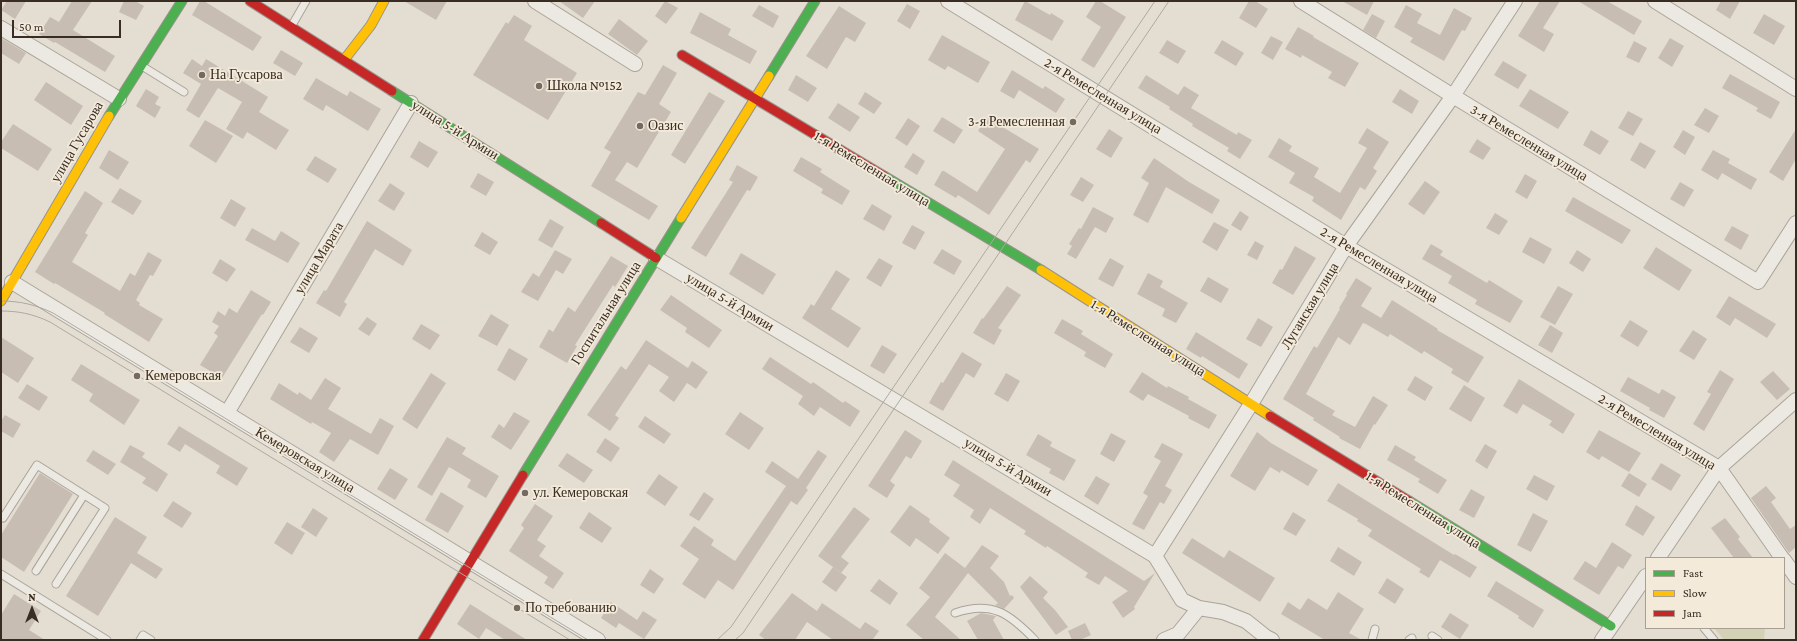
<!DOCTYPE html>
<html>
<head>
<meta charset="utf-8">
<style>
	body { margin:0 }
	#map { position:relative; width:1797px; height:641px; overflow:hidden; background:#e4ded2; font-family:"Crimson Pro",serif }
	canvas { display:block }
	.frame { position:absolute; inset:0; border:2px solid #382c23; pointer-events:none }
	.legend { position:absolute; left:1645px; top:557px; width:140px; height:72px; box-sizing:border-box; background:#f3eada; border:1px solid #a89e91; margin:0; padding:5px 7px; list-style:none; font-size:12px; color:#382c23 }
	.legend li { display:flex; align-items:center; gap:8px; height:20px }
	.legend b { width:20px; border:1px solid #a89e91 }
	.north { position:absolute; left:12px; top:589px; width:40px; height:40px; -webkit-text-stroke:3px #f3eada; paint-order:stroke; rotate:0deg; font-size:11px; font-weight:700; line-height:16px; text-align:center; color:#382c23 }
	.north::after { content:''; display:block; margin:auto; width:14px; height:18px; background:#382c23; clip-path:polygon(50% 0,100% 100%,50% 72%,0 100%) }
	.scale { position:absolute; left:12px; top:20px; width:109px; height:18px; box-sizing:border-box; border:2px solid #382c23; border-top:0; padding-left:5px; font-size:12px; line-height:14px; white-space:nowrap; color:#382c23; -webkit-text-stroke:3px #f3eada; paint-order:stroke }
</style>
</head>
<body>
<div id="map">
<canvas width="1797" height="641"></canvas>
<div class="frame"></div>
<ul class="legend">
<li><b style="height:5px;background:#4caf50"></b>Fast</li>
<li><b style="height:5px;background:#ffc107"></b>Slow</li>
<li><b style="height:5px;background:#c62828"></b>Jam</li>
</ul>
<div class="north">N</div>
<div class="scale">50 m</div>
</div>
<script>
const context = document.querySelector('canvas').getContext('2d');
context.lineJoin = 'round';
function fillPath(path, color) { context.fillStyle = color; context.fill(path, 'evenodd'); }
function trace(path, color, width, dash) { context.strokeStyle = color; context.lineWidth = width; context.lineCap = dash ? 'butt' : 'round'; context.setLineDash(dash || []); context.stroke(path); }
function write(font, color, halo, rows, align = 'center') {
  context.font = font + ' "Crimson Pro",serif'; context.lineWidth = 3.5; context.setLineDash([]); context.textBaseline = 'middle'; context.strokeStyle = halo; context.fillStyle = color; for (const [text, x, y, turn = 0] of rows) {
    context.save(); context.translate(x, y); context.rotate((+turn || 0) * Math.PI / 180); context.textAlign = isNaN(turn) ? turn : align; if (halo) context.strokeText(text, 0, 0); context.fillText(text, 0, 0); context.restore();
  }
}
fillPath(new Path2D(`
	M1714 628H1765L1764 640H1724Z`), '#d4d2b6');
fillPath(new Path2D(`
	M7 1H26L15 19 1 10Z
	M72 1H92L73 30 115 56 105 72 55 42 54 43 39 34 50 17 59 22Z
	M124 1H135L144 6 136 20 119 12Z
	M200 1H204L262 37 253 51 192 15Z
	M404 1H447L436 20Z
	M559 1H595L583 18Z
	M665 1 678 8 666 24 655 16Z
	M1025 1 1050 15 1051 13 1064 21 1052 41 1015 20Z
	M1096 1H1100L1126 17 1094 68 1081 60 1101 27 1086 17Z
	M1249 1H1255L1268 9 1256 28 1239 18Z
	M1342 1H1374L1367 15Z
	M1540 1H1560L1543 28 1554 34 1544 52 1518 36Z
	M1578 1H1607L1642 21 1634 35Z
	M1721 1H1740L1730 19 1716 10Z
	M907 4 920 11 910 29 897 21Z
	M759 5 779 16 773 28 752 16Z
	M1406 5 1422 14 1417 23 1440 35 1454 8 1472 18 1465 31 1462 30 1444 61 1410 42 1413 38 1394 27Z
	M839 6 866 23 855 42 846 37 827 69 806 56Z
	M700 12 731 29 728 35 757 51 750 64 690 33Z
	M1372 14 1385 21 1376 38 1363 30Z
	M1764 14 1785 26 1774 45 1753 33Z
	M514 15 532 26 524 40 577 73 548 120 473 75 506 22 508 24Z
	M619 19 648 41 637 55 608 34Z
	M1298 27 1314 36 1313 37 1359 63 1345 87 1328 78 1332 72 1302 55 1301 58 1285 49Z
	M942 35 990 62 978 83 948 66 945 70 928 60Z
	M1271 36 1283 42 1273 60 1261 53Z
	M1 38 26 53 19 64 1 53Z
	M1670 38 1684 46 1672 67 1658 58Z
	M1167 40 1186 51 1178 64 1159 53Z
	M1222 40 1244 53 1236 66 1214 53Z
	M1634 41 1647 48 1639 63 1626 57Z
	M281 50 303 63 295 76 273 63Z
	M192 59 202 66 206 59 268 97 259 112 289 130 276 150 247 132 243 139 226 129 242 102 218 88 199 118 186 110 201 84 183 73Z
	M1503 61 1527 75 1518 89 1494 75Z
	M663 65 677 73 659 104 671 112 637 168 627 162 615 180 658 206 649 220 591 186 611 152 604 148 638 92 645 95Z
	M1012 70 1043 89 1045 86 1065 99 1056 113 1019 90 1014 99 1000 91Z
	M1730 74 1780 102 1771 119 1756 111 1758 108 1722 88Z
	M796 75 817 88 808 102 788 90Z
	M1146 75 1178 95 1184 86 1199 95 1191 108 1237 135 1238 132 1252 140 1240 159 1227 151 1229 148 1192 126 1193 124 1169 109 1170 107 1138 88Z
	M316 78 347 96 350 91 381 109 368 131 326 105 323 111 303 99Z
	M46 82 83 106 71 125 34 100Z
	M146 89 159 97 155 104 161 107 155 118 136 106Z
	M1400 89 1419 101 1412 114 1392 102Z
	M1530 89 1569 112 1558 129 1519 106Z
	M709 92 725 101 685 164 671 155Z
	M865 92 882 103 874 114 858 104Z
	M838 103 860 117 850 132 828 118Z
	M1705 108 1719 116 1709 133 1694 125Z
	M1628 111 1643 119 1633 136 1618 128Z
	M942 117 963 130 954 144 933 131Z
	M986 117 1039 149 1030 163 1026 160 989 215 958 195 956 198 934 185 942 171H944L977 192 1005 149 978 131Z
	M908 118 920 126 907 146 895 138Z
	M205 120 233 136 216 163 189 146Z
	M13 124 52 149 38 171 1 148V142Z
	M1367 128 1389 142 1373 168 1377 171 1365 190 1360 187 1341 220 1312 201 1314 197 1289 183 1295 173 1268 157 1279 138 1292 146 1289 151 1319 168 1314 177 1340 193 1367 148 1358 143Z
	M1109 129 1123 138 1111 158 1096 149Z
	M1796 129V159L1783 181 1769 172Z
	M1591 130 1609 141 1600 155 1583 145Z
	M1683 130 1695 137 1685 155 1673 147Z
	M1477 139 1491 148 1483 160 1469 152Z
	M419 141 438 152 428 168 410 157Z
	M1640 142 1656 151 1645 169 1630 160Z
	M109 150 129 162 118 180 99 168Z
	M1713 150 1730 159 1728 163 1757 179 1751 190 1722 173 1718 180 1701 170Z
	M913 153 925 161 917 175 904 167Z
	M315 156 337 169 328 183 306 170Z
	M801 157 822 169 820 172 850 191 842 205 821 193 823 189 793 171Z
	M1154 158 1189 182 1220 200 1212 214 1166 187 1148 223 1133 215 1149 183 1141 178Z
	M737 165 758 177 750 191 747 190 706 257 691 248 733 182 729 180Z
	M478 173 494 182 486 196 470 187Z
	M1525 174 1537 181 1527 199 1515 192Z
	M1081 177 1094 185 1083 202 1070 195Z
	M1425 181 1440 192 1424 215 1408 204Z
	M1680 182 1694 190 1684 207 1670 199Z
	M390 183 405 193 394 211 378 201Z
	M120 188 142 201 133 215 111 202Z
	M85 191 103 203 85 233 88 235 72 262 120 291 130 273 135 276 148 252 162 260 153 276 150 275 136 300 140 303 139 305 163 319 149 342 104 314 105 313 55 283 54 284 35 272Z
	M1573 197 1631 230 1622 244 1565 211Z
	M231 199 246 208 235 227 220 218Z
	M872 204 892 216 884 231 863 219Z
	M1093 207 1114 218 1106 233 1095 227 1076 259 1067 254 1072 246 1069 244 1079 228 1081 229Z
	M1240 211 1249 217 1241 231 1231 225Z
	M1495 213 1508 221 1499 235 1486 228Z
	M550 219 564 227 552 248 538 240Z
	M367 221 412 250 403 266 375 249 344 302 347 304 340 317 316 303 324 290 326 291Z
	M1214 222 1229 230 1217 251 1202 242Z
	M912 225 925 232 915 250 902 243Z
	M1732 226 1749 235 1741 250 1724 240Z
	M252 228 275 241 281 231 300 243 288 263 245 240Z
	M482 232 498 242 490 255 474 246Z
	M1530 237 1552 249 1544 264 1522 252Z
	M1255 241 1264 246 1257 260 1247 255Z
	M1431 244 1443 251 1440 255 1487 283 1489 280 1523 301 1510 323 1475 304 1477 300 1448 283 1452 276 1422 259Z
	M1295 246 1316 258 1293 295 1272 283 1280 269 1282 270Z
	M1656 247 1692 270 1679 291 1643 268Z
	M942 249 962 261 954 275 933 263Z
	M555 250 572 259 563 274 556 270 538 301 521 292 533 273 539 277Z
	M1577 250 1591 259 1583 272 1569 263Z
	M741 253 776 274 763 295 729 274Z
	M611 256 628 266 615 287 613 285 575 345 577 346 567 363 539 347 549 329 553 332 568 307 575 312Z
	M879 258 893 266 881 287 866 278Z
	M1110 258 1124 266 1113 287 1098 279Z
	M220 259 236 269 227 282 212 273Z
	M836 270 850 279 831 309 861 328 848 348 802 318 811 304 814 306Z
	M1148 273 1163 281 1160 287 1188 303 1176 323 1162 316 1165 309 1137 294Z
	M1208 277 1229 289 1221 303 1200 291Z
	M1356 278 1372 288 1361 306 1381 318 1392 300 1438 329 1437 330 1484 357 1468 383 1451 373 1453 369 1424 351 1422 354 1390 334 1388 337 1366 324 1363 323 1350 345 1338 337 1306 394 1335 411 1332 415 1355 427 1373 396 1388 405 1375 425 1374 424 1360 449 1339 438 1340 437 1313 420 1314 418 1283 399 1314 346 1317 348 1340 309 1339 308 1347 295 1346 294Z
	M1007 286 1021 295 998 328 1002 330 994 345 973 333 982 318 983 319Z
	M1558 286 1573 294 1555 325 1540 317Z
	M251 290 271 302 263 315 262 314 222 378 200 365 218 336 214 333 219 326 212 322 218 311 225 316 229 308 237 313Z
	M671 295 722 330 709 348 685 332 687 328 660 310Z
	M1729 296 1776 324 1767 338 1735 318 1730 326 1716 317Z
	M491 314 509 325 497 346 478 336Z
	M367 317 377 324 369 336 358 329Z
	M1258 318 1273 327 1261 347 1246 339Z
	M1062 319 1083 331 1081 334 1113 354 1105 368 1084 356 1086 352 1054 333Z
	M1630 320 1648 331 1638 347 1620 336Z
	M421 324 440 335 430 350 412 339Z
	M1550 325 1563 333 1552 353 1538 345Z
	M300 327 318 338 309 353 290 342Z
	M1693 330 1707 339 1694 360 1679 351Z
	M1196 332 1248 364 1239 379 1202 356 1201 358 1186 349Z
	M1 337 34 358 18 383 1 372Z
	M646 340 688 368 692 361 708 372 696 389 687 383 674 402 659 391 669 377 649 364 615 415 619 418 610 431 587 415 621 366 626 370Z
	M882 345 897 354 884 374 870 366Z
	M509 348 528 359 515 381 497 370Z
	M962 352 982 364 974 378 966 373 943 411 929 403 941 382 943 383Z
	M770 357 811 384 813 382 843 403 845 401 860 411 850 427 820 407 814 416 798 404 803 396 762 369Z
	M81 364 140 400 124 425 89 401 93 394 71 380Z
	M1720 370 1734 379 1704 431 1693 424 1711 394 1707 392Z
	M1773 371 1790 389 1777 400 1760 382Z
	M1142 372 1167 388 1168 386 1189 397 1188 399 1217 415 1209 429 1188 418 1189 416 1148 394 1143 401 1129 392Z
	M431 373 446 383 417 429 402 419Z
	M1006 373 1020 381 1008 402 994 394Z
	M1415 376 1433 387 1425 401 1407 390Z
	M1628 377 1659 394 1662 389 1676 397 1664 418 1649 410 1650 408 1620 391Z
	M325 378 341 388 328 409 371 434 380 418 394 426 378 455 350 439 334 462 319 452 331 433 312 422 311 424 270 399 279 383 298 395 299 392 311 400Z
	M1519 379 1575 414 1563 434 1549 425 1552 421 1523 404 1517 414 1503 406Z
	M27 384 48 397 39 411 18 398Z
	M1464 385 1485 398 1471 422 1449 409Z
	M514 412 530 421 511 450 491 437 499 424 504 428Z
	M740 412 764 428 749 450 725 434Z
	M5 415 21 424 13 438 1 431V421Z
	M645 416 671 434 664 444 638 427Z
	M179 426 248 468 237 486 216 473 220 466 185 444 180 452 167 444Z
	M905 430 922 441 911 459 906 456 890 481 895 485 887 498 868 486Z
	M1599 430 1641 453 1629 472 1602 456 1599 460 1586 452Z
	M1257 432 1271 443 1318 470 1308 486 1281 470 1280 473 1270 467 1255 491 1230 476Z
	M1111 433 1126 441 1114 462 1100 454Z
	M1038 434 1052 442 1050 446 1076 460 1064 481 1049 473 1051 469 1026 455Z
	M447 437 466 448 462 454 499 476 486 498 467 487 471 480 449 467 432 496 417 487Z
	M605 438 620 448 611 462 596 452Z
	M1162 443 1183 454 1165 486 1172 490 1164 504 1160 502 1144 530 1132 524 1148 496 1143 493 1161 461 1154 457Z
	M1485 444 1497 451 1487 469 1475 461Z
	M130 445 145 453 142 457 168 474 157 492 142 483 146 478 120 462Z
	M1395 445 1416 457 1414 460 1447 480 1438 494 1418 482 1420 479 1387 460Z
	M93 450 116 464 108 475 86 461Z
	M818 450 827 456 806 488 808 490 797 505 791 501 733 590 718 580 705 599 682 584 699 559 680 546 694 526 714 540 711 545 735 561 786 486 765 472 772 461 798 479Z
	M567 453 593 470 584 483 558 466Z
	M953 460 1144 581 1155 573 1134 607 1135 609 1123 618 1112 602 1128 591 1105 576 1099 585 1085 577 1088 573 1047 546 1046 548 1024 534 1026 531 990 508 980 524 970 517 974 510 953 496 960 485 944 475Z
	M1661 463 1681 475 1671 491 1651 479Z
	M390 468 408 479 395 500 377 489Z
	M40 473 73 494 24 572 1 557V535Z
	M1629 473 1647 484 1639 497 1621 486Z
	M659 474 678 487 665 506 646 493Z
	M1534 475 1555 486 1547 501 1526 489Z
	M1096 476 1110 484 1098 505 1084 496Z
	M1338 483 1454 555 1455 554 1477 567 1470 578 1440 560 1429 578 1419 572 1421 569 1368 536 1372 530 1357 521 1358 519 1327 501Z
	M1766 486 1776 498 1771 502 1790 529 1796 525V547L1789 553 1751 498Z
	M1471 489 1485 497 1474 518 1459 510Z
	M441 492 464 506 448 533 425 520Z
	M704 492 714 499 699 521 689 515Z
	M173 501 192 513 182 528 163 516Z
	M535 504 553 516 537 540 546 546 539 556 564 573 553 589 544 583 548 577 509 551 524 528 521 525Z
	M910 505 930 519 929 522 950 538 938 554 916 538 910 547 890 532Z
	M1636 505 1655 517 1643 536 1625 525Z
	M854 507 870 519 841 557 849 563 841 573 818 556Z
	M313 508 328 518 316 537 301 527Z
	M589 512 612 528 602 543 579 528Z
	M1293 512 1306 520 1296 536 1283 529Z
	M1533 513 1548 521 1531 552 1517 545Z
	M115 517 147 537 137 553 163 569 156 579 131 563 98 616 66 596Z
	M1725 518 1740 537 1738 539 1753 558H1734L1711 528Z
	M287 522 305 533 292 555 274 543Z
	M1192 538 1224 558 1229 550 1275 578 1260 602 1182 553Z
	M1612 542 1632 555 1623 569 1618 566 1599 595 1573 579 1585 561 1596 568Z
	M982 545 999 556 990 568 1004 582 1010 596 1012 595 1014 598 1004 609 995 605 998 603 968 573 935 617 961 640H924L906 625 930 597 919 588 945 553 965 568Z
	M1338 547 1362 562 1354 576 1330 561Z
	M833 567 847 577 836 592 822 582Z
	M650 569 664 579 654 594 640 585Z
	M1030 576 1048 592 1043 598 1055 610 1068 627 1056 635 1020 587Z
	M1387 578 1404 589 1395 604 1378 593Z
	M879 579 898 593 890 605 870 591Z
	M1496 581 1544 610 1533 628 1518 618 1519 616 1487 596Z
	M1338 592 1364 609 1349 633 1362 640H1325L1281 614 1288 602 1300 610 1308 598 1327 610Z
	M792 593 817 611 822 603 860 629 865 622 879 631 873 639 875 640H833L807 622 795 640H766L759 635Z
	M14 594 41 611 29 630 45 640H1V615Z
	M611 602 637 620 643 611 657 620 644 639 619 623 616 628 601 618Z
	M470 604 527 640H505L486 628 479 639 457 624Z
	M981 613 996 616 993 620 1004 640H978L967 621Z
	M1450 613 1469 625 1460 639 1441 627Z
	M1085 623 1091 635 1080 640H1072L1068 631Z`), '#c7bdb3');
const lane = new Path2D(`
	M291 27 306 1
	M142 66 184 92
	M1 517 3 518 37 465 105 508 56 584
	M36 571 84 495
	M1 574 107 640
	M955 613C992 600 1010 614 1035 640
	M1704 628 1714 640
	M1432 636 1438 640
	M140 640 143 635 151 640
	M1372 640 1375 629
	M1409 640 1412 638`);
const street = new Path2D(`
	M535 1 635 64
	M948 1 1346 246 1719 468 1782 558
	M1301 1 1453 96 1758 282 1796 223
	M1655 1 1796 89
	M1 28 119 99
	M656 258 1155 556 1182 600 1199 608 1223 612 1246 621 1266 637 1272 640
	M12 282 598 640
	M227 413 411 103
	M1155 556 1251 404 1346 246 1453 96 1515 1
	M1658 558 1719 468 1796 400
	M1784 560 1796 577
	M1164 640 1178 634 1199 608
	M1602 640 1646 576`);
const fast = new Path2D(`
	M769 76 815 1
	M392 91 601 223
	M109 116 182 1
	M884 176 1041 270
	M523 475 681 218
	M1409 501 1611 626`);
const slow = new Path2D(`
	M344 60 371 25 384 1
	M681 218 769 76
	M1041 270 1270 416
	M1 301 109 116`);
const jam = new Path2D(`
	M250 1 392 91
	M682 55 884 176
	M601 223 656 258
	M1270 416 1409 501
	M423 640 523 475`);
trace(lane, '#aaa39a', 9);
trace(street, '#aaa39a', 16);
trace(fast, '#99938a', 11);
trace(slow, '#99938a', 11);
trace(jam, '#99938a', 11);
trace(lane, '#ece9e3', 7);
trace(street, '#ece9e3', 14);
trace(fast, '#4caf50', 9);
trace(slow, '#ffc107', 9);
trace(jam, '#c62828', 9);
trace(new Path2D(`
	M1 301C21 301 36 305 53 313L588 640
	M1 311C19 311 33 314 50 322L570 640
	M717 640 731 627 1155 1
	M735 640 743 633 1169 1`), '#ada8a2', 1);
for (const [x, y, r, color] of [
	[202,75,4,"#746a60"],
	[539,86,4,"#746a60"],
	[1073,122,4,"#746a60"],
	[640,126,4,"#746a60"],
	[137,376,4,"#746a60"],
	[525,493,4,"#746a60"],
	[517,608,4,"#746a60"]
]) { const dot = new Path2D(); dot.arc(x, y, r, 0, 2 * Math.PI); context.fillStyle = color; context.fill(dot); trace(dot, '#f3eada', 1.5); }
write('14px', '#382c23', '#f3eada', [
	["На Гусарова",210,75],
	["Школа №152",547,86],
	["3-я Ремесленная",1065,122,"right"],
	["Оазис",648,126],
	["Кемеровская",145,376],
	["ул. Кемеровская",533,493],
	["По требованию",525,608]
], 'left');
write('14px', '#382c23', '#f3eada', [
	["2-я Ремесленная улица",1103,96,31],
	["улица 5-й Армии",455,130,32],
	["улица Гусарова",77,142,-60],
	["3-я Ремесленная улица",1529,143,31],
	["1-я Ремесленная улица",872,169,31],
	["улица Марата",319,258,-59],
	["2-я Ремесленная улица",1379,265,31],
	["улица 5-й Армии",730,302,31],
	["Луганская улица",1310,306,-59],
	["Госпитальная улица",606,313,-58],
	["1-я Ремесленная улица",1148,338,32],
	["2-я Ремесленная улица",1657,432,31],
	["Кемеровская улица",305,460,31],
	["улица 5-й Армии",1008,467,31],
	["1-я Ремесленная улица",1423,510,32]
]);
</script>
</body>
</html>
